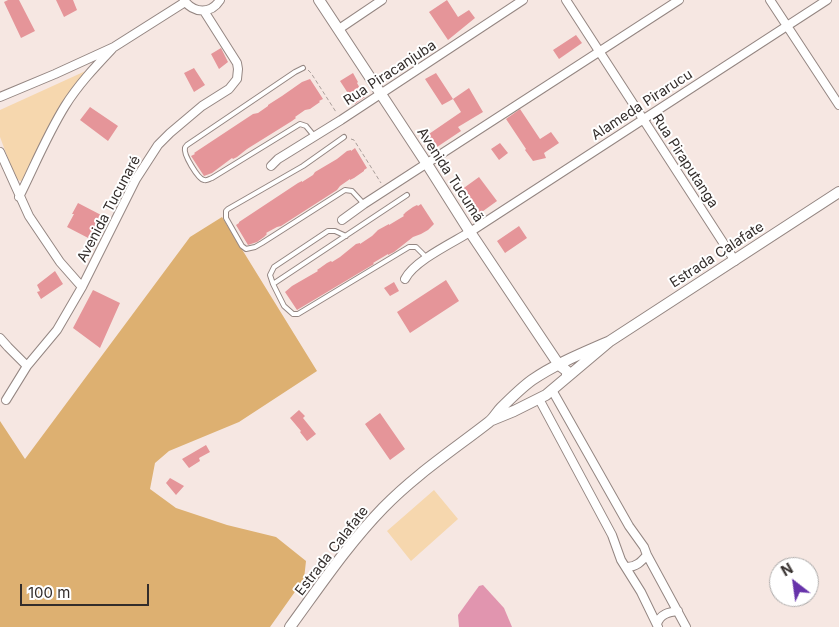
<!DOCTYPE html>
<html>
<head>
<meta charset="utf-8">
<style>
	body { margin:0 }
	#map { position:relative; width:839px; height:627px; overflow:hidden; background:#f6e7e2; font-family:Inter,sans-serif }
	canvas { display:block }
	.north { position:absolute; left:769px; top:557px; width:50px; height:50px; box-sizing:border-box; background:#fff; border:1px solid #adabaa; border-radius:50%; rotate:330deg; font-size:14px; font-weight:700; line-height:20px; text-align:center; color:#332d2b }
	.north::after { content:''; display:block; margin:auto; width:18px; height:22px; background:#6733aa; clip-path:polygon(50% 0,100% 100%,50% 72%,0 100%) }
	.scale { position:absolute; left:20px; top:584px; width:129px; height:22px; box-sizing:border-box; border:2px solid #332d2b; border-top:0; padding-left:6px; font-size:15px; line-height:18px; white-space:nowrap; color:#332d2b; -webkit-text-stroke:4px #fff; paint-order:stroke }
</style>
</head>
<body>
<div id="map">
<canvas width="839" height="627"></canvas>
<div class="north">N</div>
<div class="scale">100 m</div>
</div>
<script>
const context = document.querySelector('canvas').getContext('2d');
context.lineJoin = 'round';
function fillPath(path, color) { context.fillStyle = color; context.fill(path, 'evenodd'); }
function trace(path, color, width, dash) { context.strokeStyle = color; context.lineWidth = width; context.lineCap = dash ? 'butt' : 'round'; context.setLineDash(dash || []); context.stroke(path); }
function write(font, color, halo, rows, align = 'center') {
  context.font = font + ' Inter,sans-serif'; context.lineWidth = 4; context.setLineDash([]); context.textBaseline = 'middle'; context.strokeStyle = halo; context.fillStyle = color; for (const [text, x, y, turn = 0] of rows) {
    context.save(); context.translate(x, y); context.rotate((+turn || 0) * Math.PI / 180); context.textAlign = isNaN(turn) ? turn : align; if (halo) context.strokeText(text, 0, 0); context.fillText(text, 0, 0); context.restore();
  }
}
fillPath(new Path2D(`
	M90 69 58 116 26 180 20 181 15 177 0 137V110Z
	M434 490 458 519 411 561 387 531Z`), '#f6d7ae');
fillPath(new Path2D(`
	M222 217 317 371 239 422 169 451 155 463 150 489 176 508 227 525 276 537 306 561 304 579 270 627H0V421L25 459 190 237Z`), '#ddb071');
fillPath(new Path2D(`
	M483 585 504 608 512 627H459L458 615 479 586Z`), '#e195af');
fillPath(new Path2D(`
	M8 0H19L35 31 21 38 4 2Z
	M56 0H73L77 10 64 17Z
	M447 0 458 17 469 10 475 18 448 40 429 12Z
	M576 35 582 43 559 59 553 50Z
	M221 48 228 62 219 69 211 54Z
	M194 68 205 85 194 92 184 73Z
	M353 73 358 82 357 83 365 97 355 104 340 81Z
	M436 73 453 99 442 105 425 79Z
	M310 79 323 99 319 101 320 102 310 109 305 110 295 117 296 118 292 121 247 149 237 157 233 159 232 158 212 173 204 176 191 156 195 154 194 153 253 114 258 113 268 106V105L271 103 282 96 302 82Z
	M469 88 483 112 458 127 461 131 434 149 426 136 461 112 453 99Z
	M90 107 118 126 108 141 80 120Z
	M520 109 540 139 551 132 559 143 544 153 546 158 533 161 525 150 526 149 506 119Z
	M500 143 508 153 499 160 491 149Z
	M355 148 367 168 364 170V171L354 178 350 180V179L340 186 337 190 281 226 277 227 266 233 267 234 264 237 257 242 248 245 236 225 239 223V222L298 183 302 181V182L313 175 315 172 337 159 347 151 351 150V151Z
	M479 177 497 201 479 214 461 190Z
	M78 203 103 216 94 241 67 227 74 214H72Z
	M421 204 434 224 428 230 421 234 413 237 394 252 388 255V254L373 263 374 264 297 310 285 292 292 286 318 271 317 270 320 268 327 263 331 261 332 262 340 257 356 244 360 243V244L372 236 378 230 389 224V225L404 216 403 215 406 212 413 207 417 205 418 206Z
	M519 226 527 238 505 253 497 241Z
	M55 271 63 284 41 299 37 292 40 291 37 285Z
	M446 280 459 301 410 333 397 312Z
	M394 282 399 291 390 296 384 288Z
	M93 290 120 303 100 348 73 328Z
	M299 410 305 416 303 418 316 434 307 441 300 432 301 431 290 418Z
	M380 413 405 449 390 460 365 424Z
	M206 445 210 452 199 458 200 461 189 468 182 459Z
	M170 478 184 486 176 495 166 483Z`), '#e59599');
const lane = new Path2D(`
	M303 68 295 72 187 145C186 146 185 147 185 148 183 154 198 179 204 180 207 181 209 179 212 178L300 124 306 126 315 137
	M344 137 303 166 228 209 226 211V218L242 246 246 249 255 247 262 243 345 190 352 191 364 204
	M407 195 273 284 284 306 293 314H298L409 247H416L427 258
	M273 284 270 275 274 267 328 231H335L346 236`);
const street = new Path2D(`
	M184 0C194 14 211 14 220 0
	M566 0 735 261
	M770 0 839 105
	M339 29 382 0
	M0 97 55 74 114 47 185 2
	M0 152 29 216 60 262 82 287
	M271 166 278 159 341 120 523 0
	M19 197C34 167 47 135 65 106 78 85 95 67 112 49
	M342 220 364 204 679 0
	M405 279C414 261 452 243 470 232L827 0
	M0 338 8 347 27 366
	M552 390 629 526 644 547 647 555 686 627
	M539 399 612 535 621 560 641 592 658 627
	M6 400 27 366 57 330 82 287 136 179 158 145 170 133 202 106 229 89 237 79 238 69 237 63 204 11
	M627 567C636 567 641 562 647 555
	M657 624C660 614 669 612 678 611`);
const secondary = new Path2D(`
	M319 0 427 164 470 232 559 365 567 371V377
	M492 420 514 411 546 395 610 341 839 192
	M290 627C320 586 348 544 383 508 415 475 453 450 489 422 494 418 497 412 501 408 511 398 521 388 532 380 555 364 585 352 610 341`);
trace(lane, '#948682', 6);
trace(street, '#948682', 10);
trace(secondary, '#948682', 12);
trace(new Path2D(`
	M308 70 311 73 336 112
	M351 139 354 140 381 183`), '#a99e9a', 1, [4, 2.5]);
trace(lane, '#fff', 4);
trace(street, '#fff', 8);
trace(secondary, '#fff', 10);
write('14px', '#332d2b', '#fff', [
	["Rua Piracanjuba",390,73,-33],
	["Alameda Pirarucu",642,105,-33],
	["Rua Piraputanga",685,161,57],
	["Avenida Tucumã",450,175,57],
	["Avenida Tucunaré",109,209,-62],
	["Estrada Calafate",717,255,-33],
	["Estrada Calafate",332,551,-52]
]);
</script>
</body>
</html>
